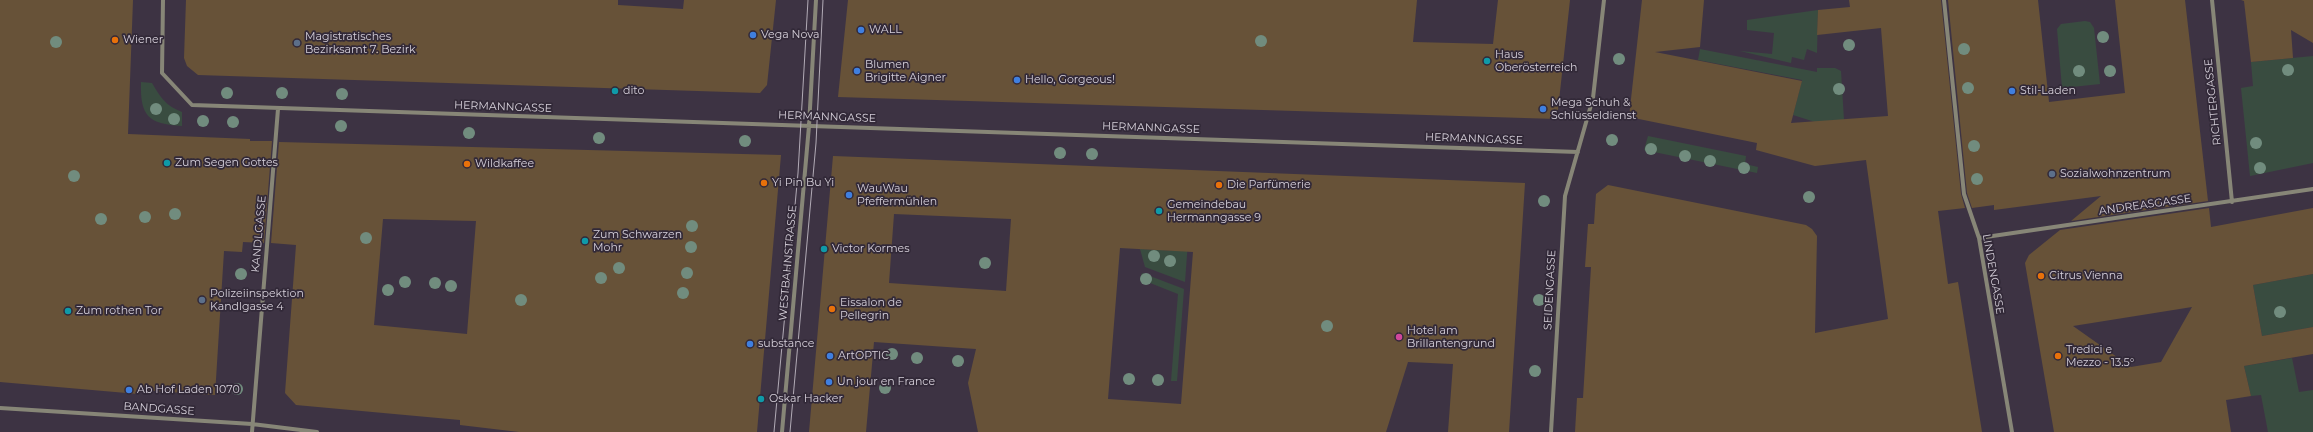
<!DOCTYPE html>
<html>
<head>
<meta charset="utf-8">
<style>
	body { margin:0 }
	canvas { display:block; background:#3d3343 }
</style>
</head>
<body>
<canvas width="2313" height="432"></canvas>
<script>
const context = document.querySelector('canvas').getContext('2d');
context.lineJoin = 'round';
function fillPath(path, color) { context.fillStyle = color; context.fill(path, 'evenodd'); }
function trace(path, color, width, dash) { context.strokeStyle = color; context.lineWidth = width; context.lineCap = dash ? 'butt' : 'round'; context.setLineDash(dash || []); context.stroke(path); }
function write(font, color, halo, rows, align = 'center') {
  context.font = font + ' Montserrat,sans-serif'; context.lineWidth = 3.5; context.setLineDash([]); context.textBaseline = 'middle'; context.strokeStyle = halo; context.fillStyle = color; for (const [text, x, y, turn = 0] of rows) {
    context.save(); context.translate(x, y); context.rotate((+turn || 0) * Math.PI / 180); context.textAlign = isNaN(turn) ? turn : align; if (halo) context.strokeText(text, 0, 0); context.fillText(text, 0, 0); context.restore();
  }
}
fillPath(new Path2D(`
	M1818 10 1817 53 1807 49 1804 60 1792 57 1791 63 1740 51 1772 54 1774 33 1747 30V20Z
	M2085 21 2090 22 2094 28 2100 84 2062 88 2057 29 2061 24Z
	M1700 49 1817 72V68H1835L1841 71 1844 120 1815 122 1793 115 1802 80 1698 60Z
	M2313 56V163L2250 176 2241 88 2253 86 2251 62Z
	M141 82 152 83C160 97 166 106 182 112V126C148 124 140 116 141 82Z
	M1648 136 1746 156 1745 164 1758 167 1757 173 1644 150Z
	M1188 241 1185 282 1145 267 1140 249 1179 251Z
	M1142 273 1184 289 1177 381H1171L1178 294 1140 279Z
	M2313 274V327L2262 336 2253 285Z
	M2292 358 2299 392 2313 390V432H2268L2261 395 2251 396 2244 366Z`), '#394c40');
fillPath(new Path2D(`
	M0 0H133L128 134 250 139V141H272L264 243 243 242 242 252 224 251 215 395 138 390V394L0 382Z
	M186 0H618V5L683 9 684 0H776L767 85 760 93 198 75 187 66 184 58Z
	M848 0H1417L1413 42 1493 44 1498 0H1570L1557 119 838 97Z
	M1642 0H1704L1700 47 1655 52 1802 81 1791 123 1888 116 1881 28 1817 35 1818 10 1850 7 1849 0H1941L1961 194 1965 208 1938 211 1948 284 1958 282 1982 432H1575L1577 398H1583L1591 267H1585L1588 224H1594L1596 194 1608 185 1806 225 1812 229 1817 236 1815 333 1888 319 1866 160 1815 166 1756 150 1757 143 1629 117Z
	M1948 0H2038L2049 102 2125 93 2115 0H2185L2208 201 2071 221 2101 196 1994 210V205L1972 208 1967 193Z
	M2241 0H2313V43L2291 30 2293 58 2251 62 2244 1Z
	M279 142 781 155 757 432H519L460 425V420L296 405 285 393 296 245 271 243ZM383 219 476 221 467 334 374 325Z
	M833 156 1525 183 1509 432H1448L1453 364 1408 362 1386 432H978L968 383 976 349 874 342 866 432H809ZM894 214 1011 219 1006 291 889 283ZM1120 248 1193 252 1181 404 1108 399Z
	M2209 208 2211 227 2313 208V274L2253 285 2262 336 2313 327V354L2244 366 2251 396 2226 400 2231 432H2054L2025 263 2029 255 2060 230ZM2192 307 2161 362 2131 367 2073 326Z`), '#675238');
trace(new Path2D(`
	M163 0 162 73 192 105 1578 152
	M1944 0 1964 194 1979 238 2012 432
	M2212 0 2232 202
	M1979 238 2313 189
	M0 408 252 424 317 432
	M252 432 278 109
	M782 432 809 126 816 0
	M1551 432 1565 196 1593 98 1604 0`), '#878677', 4);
trace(new Path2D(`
	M774 432 798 173 808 0
	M790 432 816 143 823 0`), '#b2abb6', 1);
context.fillStyle = '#718c7e';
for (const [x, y] of [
	[2103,37],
	[1261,41],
	[56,42],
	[1849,45],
	[1964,49],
	[1619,59],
	[2288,70],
	[2079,71],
	[2110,71],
	[1968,88],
	[1839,89],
	[227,93],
	[282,93],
	[342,94],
	[156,109],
	[174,119],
	[203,121],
	[233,122],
	[341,126],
	[469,133],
	[599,138],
	[1612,140],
	[745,141],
	[2256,143],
	[1974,146],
	[1651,149],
	[1060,153],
	[1092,154],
	[1685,156],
	[1710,161],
	[1744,168],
	[2260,168],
	[74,176],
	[1977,179],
	[1809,197],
	[1544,201],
	[175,214],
	[145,217],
	[101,219],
	[692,226],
	[366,238],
	[691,247],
	[1154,256],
	[1170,261],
	[985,263],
	[619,268],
	[687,273],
	[241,274],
	[601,278],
	[1146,279],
	[405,282],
	[435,283],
	[451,286],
	[388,290],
	[683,293],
	[521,300],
	[1539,300],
	[2280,312],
	[1327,326],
	[892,354],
	[917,358],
	[958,361],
	[1535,371],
	[1129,379],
	[1158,380],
	[885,388],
	[237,389]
]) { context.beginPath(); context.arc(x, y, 6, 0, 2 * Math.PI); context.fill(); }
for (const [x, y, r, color] of [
	[861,30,4,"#3f7fe0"],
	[753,35,4,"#3f7fe0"],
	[115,40,4,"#e8710a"],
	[297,43,4,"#5c6f8a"],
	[1487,61,4,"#0f9aa8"],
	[857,71,4,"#3f7fe0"],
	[1017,80,4,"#3f7fe0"],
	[615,91,4,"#0f9aa8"],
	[2012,91,4,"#3f7fe0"],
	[1543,109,4,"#3f7fe0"],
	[167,163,4,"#0f9aa8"],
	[467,164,4,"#e8710a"],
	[2052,174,4,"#5c6f8a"],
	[764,183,4,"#e8710a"],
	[1219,185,4,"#e8710a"],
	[849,195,4,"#3f7fe0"],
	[1159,211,4,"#0f9aa8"],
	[585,241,4,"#0f9aa8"],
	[824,249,4,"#0f9aa8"],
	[2041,276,4,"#e8710a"],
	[202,300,4,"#5c6f8a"],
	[832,309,4,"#e8710a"],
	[68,311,4,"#0f9aa8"],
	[1399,337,4,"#d1479c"],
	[750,344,4,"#3f7fe0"],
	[830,356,4,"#3f7fe0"],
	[2058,356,4,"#e8710a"],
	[829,382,4,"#3f7fe0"],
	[129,390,4,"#3f7fe0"],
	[761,399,4,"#0f9aa8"]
]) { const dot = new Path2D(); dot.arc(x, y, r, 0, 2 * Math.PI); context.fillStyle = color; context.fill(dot); trace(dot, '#322938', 1.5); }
write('11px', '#d6d0da', '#322938', [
	["WALL",869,30],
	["Vega Nova",761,35],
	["Magistratisches",305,37],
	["Bezirksamt 7. Bezirk",305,50],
	["Wiener",123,40],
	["Haus",1495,55],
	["Oberösterreich",1495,68],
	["Blumen",865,65],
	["Brigitte Aigner",865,78],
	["Hello, Gorgeous!",1025,80],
	["dito",623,91],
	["Stil-Laden",2020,91],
	["Mega Schuh &",1551,103],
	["Schlüsseldienst",1551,116],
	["Zum Segen Gottes",175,163],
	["Wildkaffee",475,164],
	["Sozialwohnzentrum",2060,174],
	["Yi Pin Bu Yi",772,183],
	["Die Parfümerie",1227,185],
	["WauWau",857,189],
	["Pfeffermühlen",857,202],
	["Gemeindebau",1167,205],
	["Hermanngasse 9",1167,218],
	["Zum Schwarzen",593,235],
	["Mohr",593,248],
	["Victor Kormes",832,249],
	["Citrus Vienna",2049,276],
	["Polizeiinspektion",210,294],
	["Kandlgasse 4",210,307],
	["Eissalon de",840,303],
	["Pellegrin",840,316],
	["Zum rothen Tor",76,311],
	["Hotel am",1407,331],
	["Brillantengrund",1407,344],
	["substance",758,344],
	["Tredici e",2066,350],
	["Mezzo - 13.5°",2066,363],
	["ArtOPTIC",838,356],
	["Un jour en France",837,382],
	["Ab Hof Laden 1070",137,390],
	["Oskar Hacker",769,399]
], 'left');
write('11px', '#d6d0da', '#322938', [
	["RICHTERGASSE",2213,102,-96],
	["HERMANNGASSE",503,107,2],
	["HERMANNGASSE",827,117,2],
	["HERMANNGASSE",1151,128,2],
	["HERMANNGASSE",1474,139,2],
	["ANDREASGASSE",2145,205,-8],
	["KANDLGASSE",259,234,-85],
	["WESTBAHNSTRASSE",788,263,-85],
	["LINDENGASSE",1993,274,80],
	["SEIDENGASSE",1550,290,-87],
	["BANDGASSE",159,409,4]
]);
</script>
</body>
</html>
